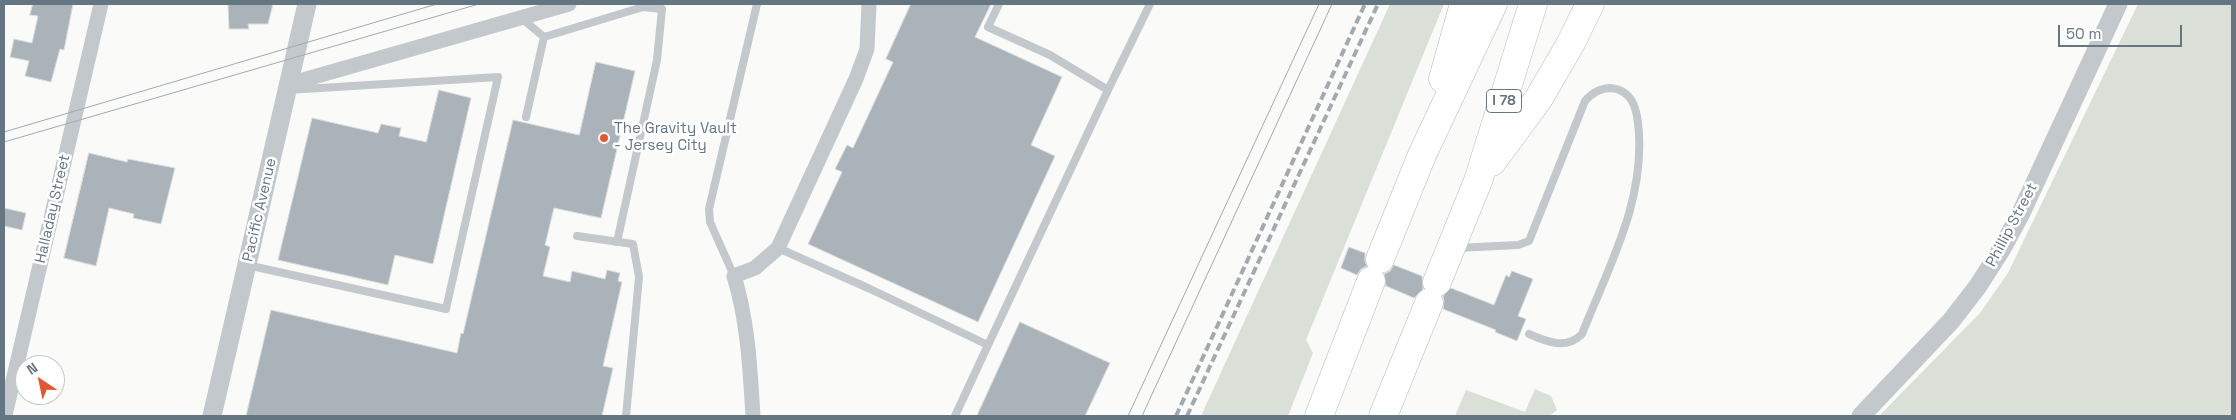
<!DOCTYPE html>
<html>
<head>
<meta charset="utf-8">
<style>
	body { margin:0 }
	#map { position:relative; width:2236px; height:420px; overflow:hidden; background:#fafaf8; font-family:"Space Grotesk",sans-serif }
	canvas { display:block }
	.frame { position:absolute; inset:0; border:5px solid #657683; pointer-events:none }
	.north { position:absolute; left:15px; top:355px; width:50px; height:50px; box-sizing:border-box; background:#fff; border:1px solid #c1c8cd; border-radius:50%; rotate:326deg; font-size:14px; font-weight:700; line-height:20px; text-align:center; color:#657683 }
	.north::after { content:''; display:block; margin:auto; width:18px; height:22px; background:#e4572e; clip-path:polygon(50% 0,100% 100%,50% 72%,0 100%) }
	.scale { position:absolute; left:2058px; top:25px; width:124px; height:22px; box-sizing:border-box; border:2px solid #657683; border-top:0; padding-left:6px; font-size:15px; line-height:18px; white-space:nowrap; color:#657683; -webkit-text-stroke:4px #fff; paint-order:stroke }
</style>
</head>
<body>
<div id="map">
<canvas width="2236" height="420"></canvas>
<div class="frame"></div>
<div class="north">N</div>
<div class="scale">50 m</div>
</div>
<script>
const context = document.querySelector('canvas').getContext('2d');
context.lineJoin = 'round';
function fillPath(path, color) { context.fillStyle = color; context.fill(path, 'evenodd'); }
function trace(path, color, width, dash) { context.strokeStyle = color; context.lineWidth = width; context.lineCap = dash ? 'butt' : 'round'; context.setLineDash(dash || []); context.stroke(path); }
function write(font, color, halo, rows, align = 'center') {
  context.font = font + ' "Space Grotesk",sans-serif'; context.lineWidth = 5; context.setLineDash([]); context.textBaseline = 'middle'; context.strokeStyle = halo; context.fillStyle = color; for (const [text, x, y, turn = 0] of rows) {
    context.save(); context.translate(x, y); context.rotate((+turn || 0) * Math.PI / 180); context.textAlign = isNaN(turn) ? turn : align; if (halo) context.strokeText(text, 0, 0); context.fillText(text, 0, 0); context.restore();
  }
}
fillPath(new Path2D(`
	M1390 4H1444L1306 340 1313 353 1288 416H1201Z
	M2138 4H2232V416H1879L1980 313 2008 273Z
	M1535 389 1551 396 1557 410 1549 416H1455L1466 390 1525 412Z`), '#dadfd7');
const building = new Path2D(`
	M33 4H73L64 50 60 49 51 82 25 76 29 61 10 57 14 39 32 43 38 16 30 15Z
	M273 4 268 24H248L249 29H229L228 5Z
	M911 4H991L975 37 1062 77 1031 145 1055 156 978 322 808 244 842 172 835 169 847 145 853 148 893 62 886 59Z
	M596 62 635 71 601 218 554 208 545 245 550 247 543 276 570 282 572 271 605 279 607 270 620 273 618 281 622 282 603 366 613 368 602 416H246L271 310 457 353 461 333 463 334 513 120 579 135Z
	M439 90 471 98 433 264 395 255 388 285 278 260 312 118 378 133 381 124 401 128 399 136 426 142Z
	M89 153 127 162 128 159 175 168 161 224 133 218 134 214 109 208 96 266 64 258Z
	M4 208 26 213 22 230 4 226Z
	M1349 247 1365 253V261L1367 266 1361 269 1357 275 1341 268Z
	M1394 265 1422 276 1423 289 1414 298 1386 286 1384 274 1390 271Z
	M1512 271 1533 279 1518 316 1526 319 1517 341 1495 332 1496 330 1443 309 1444 301 1443 296 1451 288 1494 305 1506 275 1509 277Z
	M1020 322 1110 363 1085 416H977Z`);
fillPath(building, '#aab3b9');
trace(building, '#dcdcda', 1);
const motorway = new Path2D(`
	M1443 79 1464 4
	M1492 162 1539 98 1571 43 1590 4
	M1380 259 1422 155 1493 4
	M1437 282 1478 181 1533 4
	M1319 416 1371 281
	M1383 416 1429 303`);
trace(motorway, '#b4b9bd', 29);
trace(new Path2D(`
	M520 17 544 37 643 7 662 9 657 60 617 242
	M1108 90 1150 4
	M526 117 544 37
	M577 236 633 244 639 277 626 416
	M778 248 868 288 988 345 1108 90 1050 55 988 27 999 4
	M1457 248 1518 245 1529 241 1585 101C1592 93 1600 88 1611 88 1631 90 1636 106 1638 123 1647 198 1609 266 1582 334 1567 350 1547 342 1529 334
	M247 265 446 309 498 77 288 90
	M734 276 710 222 709 209 757 4
	M955 416 988 345`), '#c3c8cc', 8);
trace(new Path2D(`
	M289 84 569 4
	M5 415 101 4
	M753 416C750 368 748 322 734 276L755 268 778 248 856 79 867 49 869 4`), '#c3c8cc', 15);
trace(new Path2D(`
	M212 416 307 4
	M1861 416 1951 321 1978 286 2001 250 2020 215 2118 4`), '#c3c8cc', 19);
trace(motorway, '#fff', 28);
trace(new Path2D(`
	M4 132 437 4
	M4 142 479 4
	M1128 416 1319 4
	M1142 416 1332 4`), '#a2aab0', 1);
trace(new Path2D(`
	M1176 416 1365 4
	M1187 416 1378 4`), '#a2aab0', 4, [8, 4]);
for (const [x, y, r, color] of [
	[604,138,5,"#e4572e"]
]) { const dot = new Path2D(); dot.arc(x, y, r, 0, 2 * Math.PI); context.fillStyle = color; context.fill(dot); trace(dot, '#fff', 2); }
for (const [x, y, w] of [
	[1504,101,35]
]) { const box = new Path2D(); box.roundRect(x - w / 2, y - 11.5, w, 23, 4); context.fillStyle = '#fff'; context.fill(box); trace(box, '#657683', 1); }
write('bold 14px', '#657683', null, [
	["I 78",1504,101]
]);
write('15px', '#657683', '#fff', [
	["The Gravity Vault",614,129],
	["- Jersey City",614,146]
], 'left');
write('15px', '#657683', '#fff', [
	["Halladay Street",53,209,-77],
	["Pacific Avenue",260,210,-77],
	["Phillip Street",2012,225,-62]
]);
</script>
</body>
</html>
